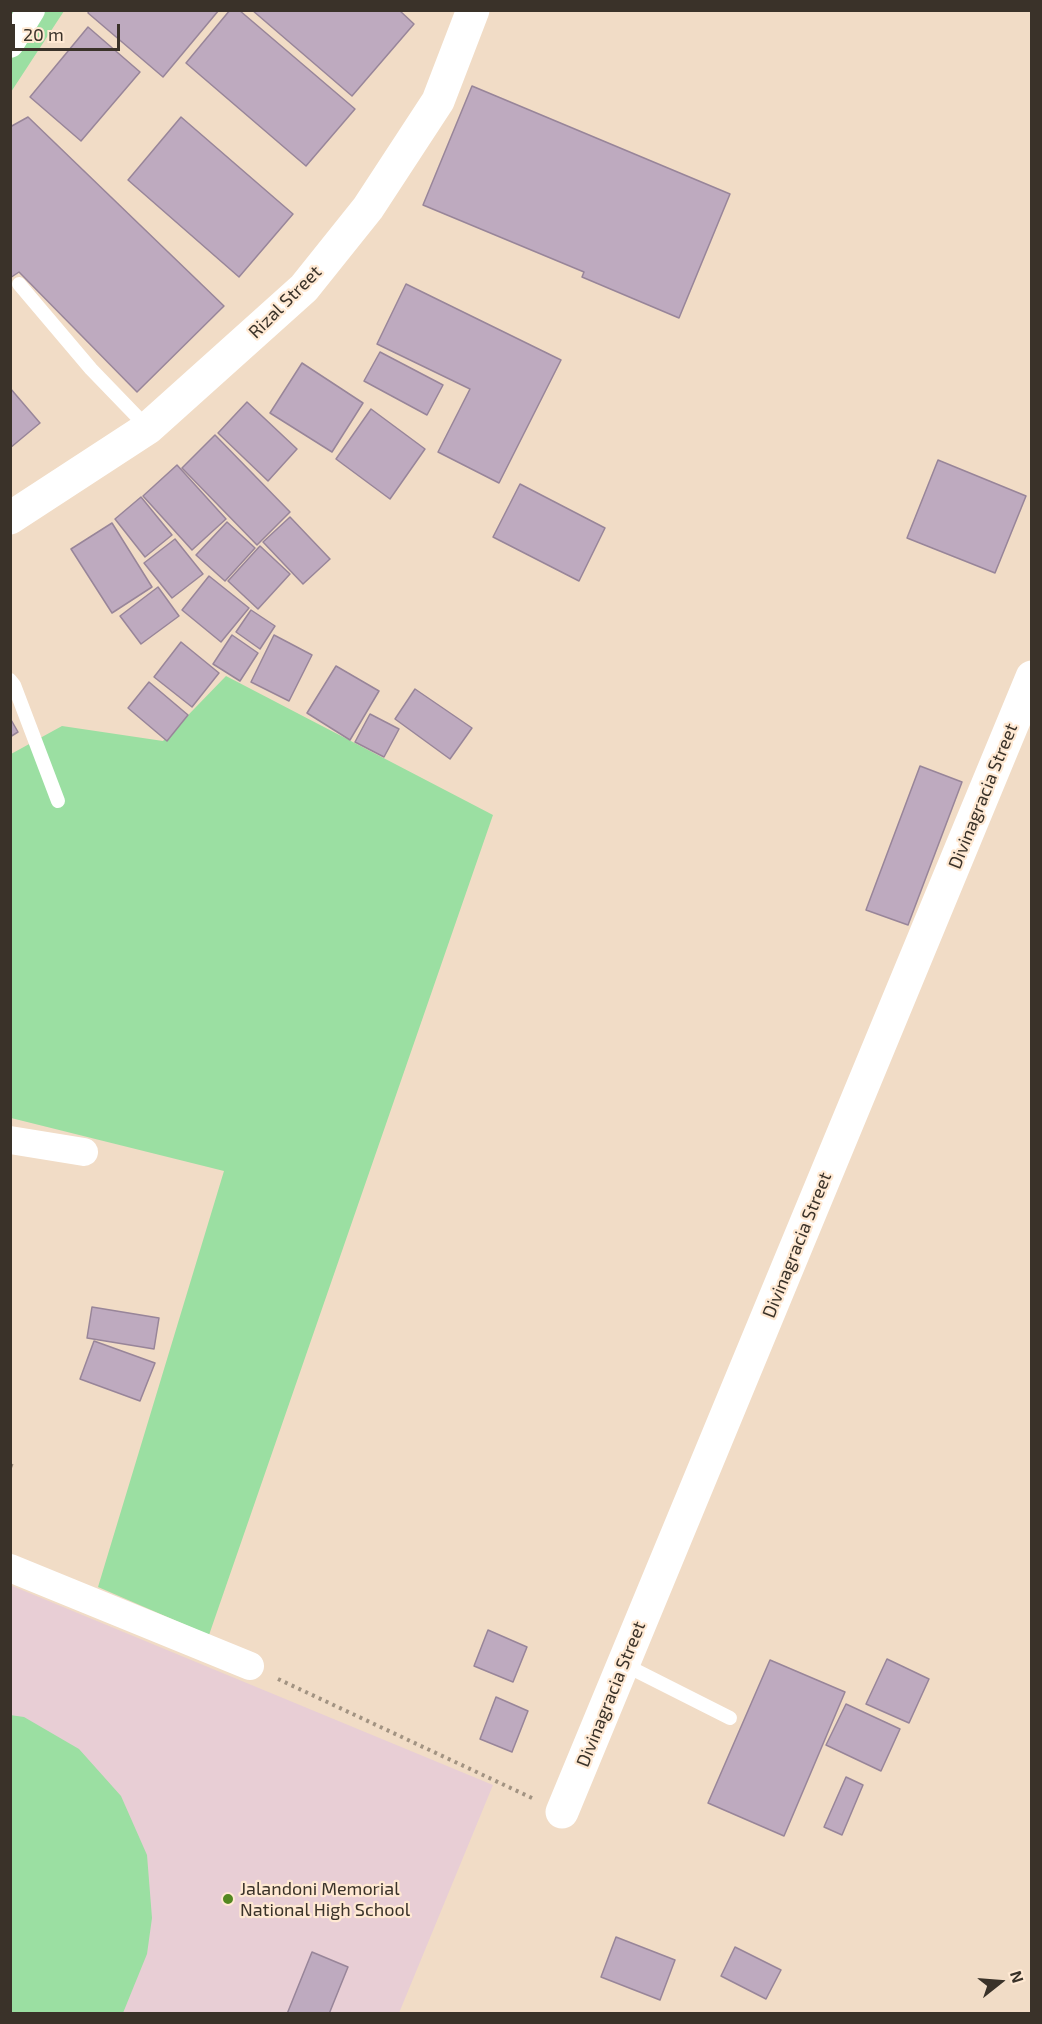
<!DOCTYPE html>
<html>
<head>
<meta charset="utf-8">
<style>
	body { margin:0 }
	#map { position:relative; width:1042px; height:2024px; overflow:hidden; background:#f1dcc6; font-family:"Exo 2",sans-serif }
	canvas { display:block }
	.frame { position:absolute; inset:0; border:12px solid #3a3229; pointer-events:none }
	.north { position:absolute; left:970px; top:1952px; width:60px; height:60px; -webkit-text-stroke:4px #ffe9d3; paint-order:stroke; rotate:73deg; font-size:16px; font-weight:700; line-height:24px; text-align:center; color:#3a3229 }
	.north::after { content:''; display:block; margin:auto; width:21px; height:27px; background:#3a3229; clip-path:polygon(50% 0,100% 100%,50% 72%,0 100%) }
	.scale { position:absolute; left:12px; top:24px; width:108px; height:27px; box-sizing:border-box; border:3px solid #3a3229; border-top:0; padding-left:8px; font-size:18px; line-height:21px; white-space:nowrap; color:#3a3229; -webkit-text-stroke:4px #ffe9d3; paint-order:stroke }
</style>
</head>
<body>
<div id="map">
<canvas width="1042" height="2024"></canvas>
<div class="frame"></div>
<div class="north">N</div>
<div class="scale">20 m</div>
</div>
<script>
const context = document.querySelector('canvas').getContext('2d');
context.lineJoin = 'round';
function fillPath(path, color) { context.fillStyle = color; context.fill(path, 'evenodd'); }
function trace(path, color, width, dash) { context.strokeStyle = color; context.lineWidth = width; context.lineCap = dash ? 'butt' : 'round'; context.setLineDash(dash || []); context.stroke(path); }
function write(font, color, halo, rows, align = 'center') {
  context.font = font + ' "Exo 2",sans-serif'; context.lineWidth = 4.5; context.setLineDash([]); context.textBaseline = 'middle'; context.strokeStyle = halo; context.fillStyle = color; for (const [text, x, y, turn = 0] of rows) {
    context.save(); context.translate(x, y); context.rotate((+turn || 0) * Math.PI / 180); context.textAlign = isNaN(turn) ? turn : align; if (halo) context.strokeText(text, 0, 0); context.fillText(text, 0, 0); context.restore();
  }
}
fillPath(new Path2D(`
	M10 1585 493 1785 399 2013H11Z`), '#e8ced5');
fillPath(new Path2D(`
	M11 11H64L11 92Z
	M226 676 493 815 209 1635 98 1587 224 1171 11 1118V754L62 726 163 741Z
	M10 1715 24 1717 79 1749 121 1796 147 1855 152 1918 147 1954 123 2013H11Z`), '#9bdfa2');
const building = new Path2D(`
	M89 10H219L163 77 88 13Z
	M230 10H239L355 109 306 166 186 63Z
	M252 10H399L414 24 352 96Z
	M88 27 140 72 81 141 30 97Z
	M472 86 730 194 679 318 582 277 584 272 423 205Z
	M28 117 224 306 137 392 19 272 10 278V127Z
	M181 117 293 214 239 277 128 180Z
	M406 284 561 360 499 483 438 452 470 389 377 344Z
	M380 352 443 385 427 415 364 381Z
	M302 363 363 403 332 452 270 413Z
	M10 388 40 423 10 448Z
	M247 402 297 449 268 481 218 433Z
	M371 409 425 449 390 499 336 459Z
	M215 435 290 512 257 545 182 468Z
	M938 460 1026 496 995 573 907 538Z
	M177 465 226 519 192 550 143 496Z
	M520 484 605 528 579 581 493 537Z
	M141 497 172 535 145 557 115 519Z
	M290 517 330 559 303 584 263 542Z
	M227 522 255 548 225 581 196 555Z
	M112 523 152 587 112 613 71 549Z
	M175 539 203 574 172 598 144 563Z
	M260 546 290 574 258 609 228 581Z
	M209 576 249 608 221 642 182 610Z
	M158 587 179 616 141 644 120 616Z
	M251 610 275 626 260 649 236 632Z
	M232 635 258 653 240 681 213 664Z
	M274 635 312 655 289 701 251 682Z
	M181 642 219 673 192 707 154 677Z
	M336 666 379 691 350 740 307 713Z
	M149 682 188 715 167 741 128 708Z
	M415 689 472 728 450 759 395 719Z
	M370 714 399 729 384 757 355 742Z
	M10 718 18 732 10 737Z
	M920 766 962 782 908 925 866 910Z
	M92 1307 159 1318 154 1349 87 1338Z
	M94 1341 155 1363 140 1401 80 1379Z
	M488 1630 527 1647 513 1682 474 1666Z
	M887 1659 929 1679 909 1723 866 1704Z
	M770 1660 845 1692 784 1836 708 1803Z
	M496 1697 528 1711 512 1752 480 1739Z
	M846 1704 900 1729 881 1771 826 1745Z
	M846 1777 863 1785 842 1835 824 1827Z
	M616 1937 675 1960 660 2000 601 1977Z
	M735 1947 781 1970 766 1999 721 1976Z
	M312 1952 348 1967 329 2014H287Z`);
fillPath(building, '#beaabf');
trace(building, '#988599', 1.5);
trace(new Path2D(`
	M10 1465 15 1467
	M278 1679 532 1798`), '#a29382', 4, [3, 4.5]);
trace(new Path2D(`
	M19 284 91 369 148 428
	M10 680 14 685 58 801
	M623 1664 730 1718`), '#fff', 14);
trace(new Path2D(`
	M10 44 31 10
	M10 1140 84 1152
	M10 1568 250 1666`), '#fff', 28);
trace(new Path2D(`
	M10 518 148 428 304 288 368 208 438 101 473 10
	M562 1812 1032 677`), '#fff', 33);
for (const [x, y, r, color] of [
	[228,1899,6,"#538820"]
]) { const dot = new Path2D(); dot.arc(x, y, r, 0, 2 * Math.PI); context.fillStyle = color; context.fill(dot); trace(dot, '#ffe9d3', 2); }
write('18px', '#3a3229', '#ffe9d3', [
	["Rizal Street",285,302,-45],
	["Divinagracia Street",983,796,-68],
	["Divinagracia Street",797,1245,-68],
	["Divinagracia Street",611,1694,-68]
]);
write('18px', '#3a3229', '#ffe9d3', [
	["Jalandoni Memorial",240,1889],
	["National High School",240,1910]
], 'left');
</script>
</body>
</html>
